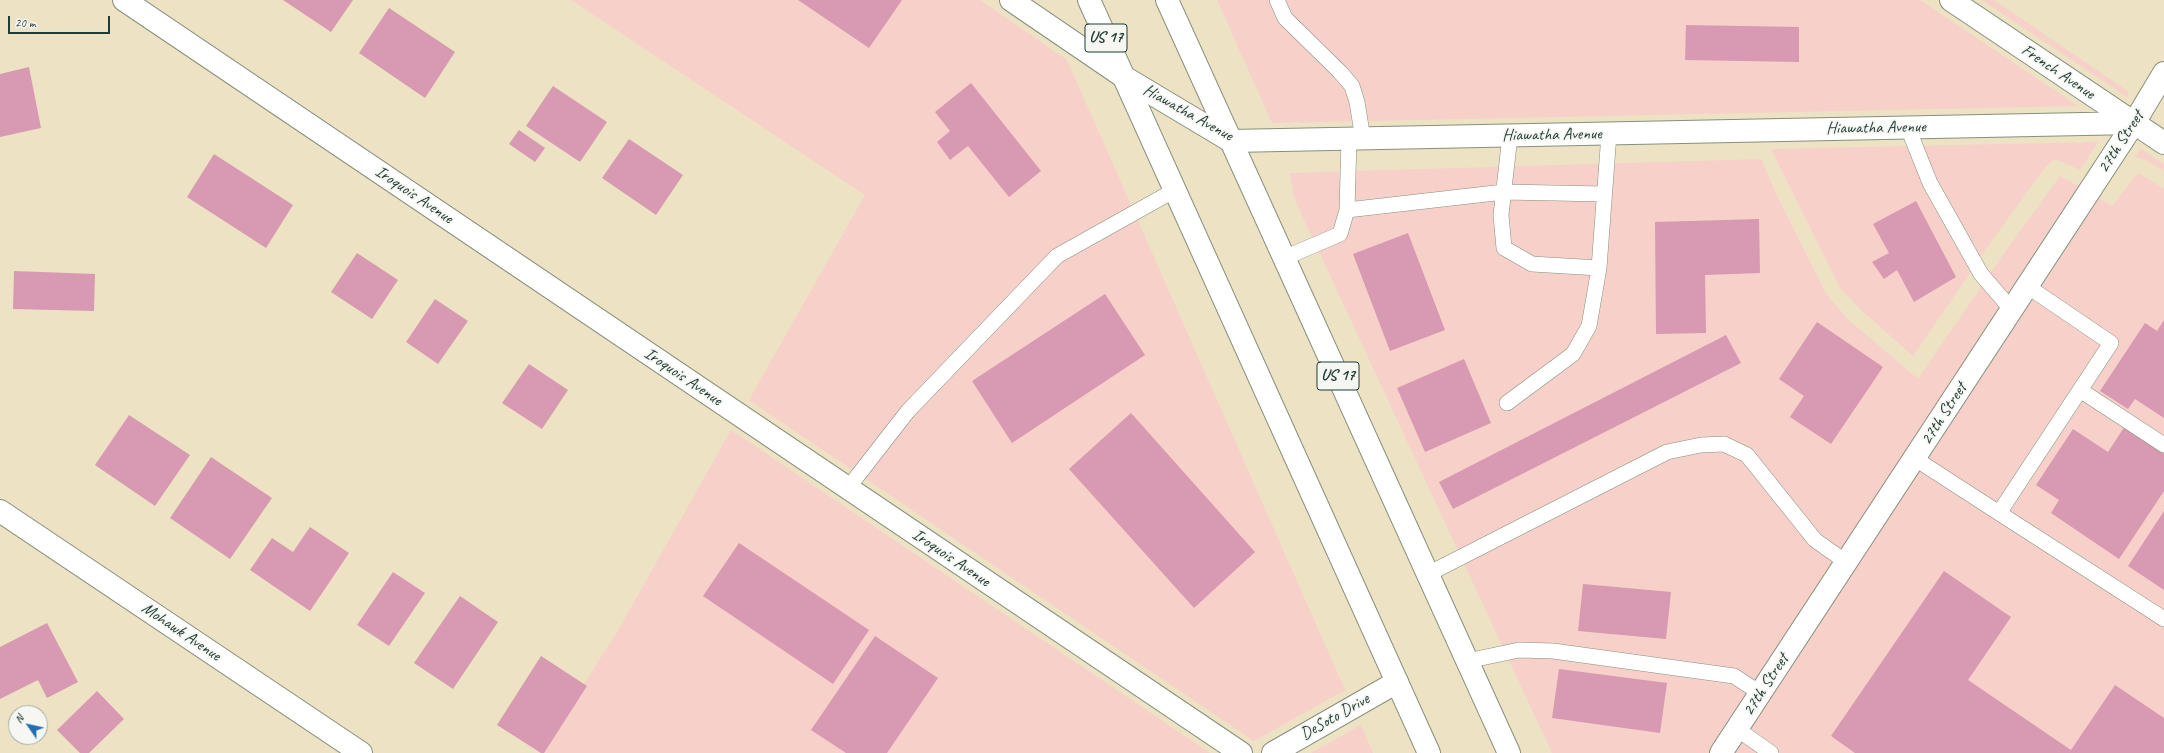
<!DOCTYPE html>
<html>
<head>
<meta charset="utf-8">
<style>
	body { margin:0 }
	#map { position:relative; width:2164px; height:753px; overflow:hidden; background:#ede2c4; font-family:Caveat,sans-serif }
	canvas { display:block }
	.north { position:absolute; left:8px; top:705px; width:40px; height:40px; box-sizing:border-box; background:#f6f6f2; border:1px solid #a0aca6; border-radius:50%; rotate:304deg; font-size:11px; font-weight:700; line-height:16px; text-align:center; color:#1f3d34 }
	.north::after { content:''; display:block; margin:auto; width:14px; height:18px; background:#1f6fb2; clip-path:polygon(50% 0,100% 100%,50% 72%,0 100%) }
	.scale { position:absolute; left:8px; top:16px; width:102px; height:18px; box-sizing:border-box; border:2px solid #1f3d34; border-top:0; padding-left:5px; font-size:12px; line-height:14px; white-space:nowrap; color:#1f3d34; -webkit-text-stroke:3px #f6f6f2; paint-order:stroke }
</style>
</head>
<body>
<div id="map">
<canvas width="2164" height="753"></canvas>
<div class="north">N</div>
<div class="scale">20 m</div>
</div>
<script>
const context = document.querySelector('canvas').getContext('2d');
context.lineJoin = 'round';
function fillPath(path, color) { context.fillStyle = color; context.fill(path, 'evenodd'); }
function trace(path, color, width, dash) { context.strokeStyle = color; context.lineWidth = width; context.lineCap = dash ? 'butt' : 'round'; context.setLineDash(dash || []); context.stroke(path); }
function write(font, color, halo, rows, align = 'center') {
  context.font = font + ' Caveat,sans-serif'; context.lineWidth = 3.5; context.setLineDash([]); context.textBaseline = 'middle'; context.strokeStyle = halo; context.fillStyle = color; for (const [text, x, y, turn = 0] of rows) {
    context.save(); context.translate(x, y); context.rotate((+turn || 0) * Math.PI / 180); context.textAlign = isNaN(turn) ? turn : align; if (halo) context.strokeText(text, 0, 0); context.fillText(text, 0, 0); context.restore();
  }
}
fillPath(new Path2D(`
	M571 0H980L1067 60 1345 690 1254 741 749 400 865 195Z
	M1217 0H1920L2078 106 1272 123Z
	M1982 0H1994L2129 92 2127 97Z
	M2098 142 2080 170 2058 160H2053L2046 166 1991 242 1913 356 1860 309 1840 288 1771 149Z
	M2141 149 2164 164V171L2146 160 2135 157Z
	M1761 159 1778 198 1827 295 1849 320 1918 379 2005 252 2060 176 2112 206 2138 173 2164 189V753H1552L1294 198 1290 173Z
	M731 430 1210 753H539L616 634Z
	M1361 725 1373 753H1311Z`), '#f7d0c9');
fillPath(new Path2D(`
	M283 0H353L331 32Z
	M798 0H902L869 48Z
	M389 8 455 52 425 98 359 53Z
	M1686 25 1799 27V62L1685 60Z
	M29 67 41 128 0 137V74Z
	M971 83 1041 171 1009 197 968 146 950 160 937 142 950 131 935 112Z
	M553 86 607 122 580 162 526 126Z
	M519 130 545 148 535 162 509 144Z
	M629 139 683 175 656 215 602 178Z
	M214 154 293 205 266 248 187 197Z
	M1916 201 1956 277 1914 302 1897 270 1884 279 1872 262 1889 253 1873 224Z
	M1759 219 1760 273 1705 275 1706 333 1656 334 1655 222Z
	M1408 233 1445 330 1390 351 1353 254Z
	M357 253 398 280 372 319 331 292Z
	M14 271 95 274 94 311 13 309Z
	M1105 294 1145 355 1012 443 972 381Z
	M435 299 468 321 438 364 406 342Z
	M2164 320V418L2135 399 2128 409 2100 391 2145 323 2157 331Z
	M1817 322 1883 367 1831 444 1790 417 1804 396 1779 379Z
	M1726 335 1741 363 1453 509 1439 482Z
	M1464 359 1491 423 1425 452 1397 388Z
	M529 364 568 390 542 429 502 403Z
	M1131 413 1255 552 1194 608 1069 469Z
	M129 415 190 455 155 506 95 465Z
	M2125 426 2164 452V491L2119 559 2051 513 2059 500 2036 485 2073 429 2108 452Z
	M211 457 272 498 230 559 170 518Z
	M2164 511V590L2128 566Z
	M310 527 349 553 310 611 250 570 272 538 293 552Z
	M739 543 869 630 833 684 703 596Z
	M1944 571 2011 617 1968 680 2071 750 2115 685 2164 718V753H1855L1831 736Z
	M393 572 425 593 389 646 357 625Z
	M1583 584 1671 592 1666 639 1578 631Z
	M460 596 498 622 453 689 414 663Z
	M47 623 78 682 47 698 38 680 0 699V647Z
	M875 636 938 678 887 753H846L811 730Z
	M541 656 587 686 544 753H541L497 725Z
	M1559 669 1667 683 1660 733 1552 718Z
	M97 691 124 719 89 753H80L57 730Z`), '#d899b2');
const lane = new Path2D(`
	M1277 0 1285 18 1340 72 1352 86 1357 102 1363 139
	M1908 128 1930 183 1981 274 2012 310
	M1510 136 1501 215 1504 248 1532 264 1599 268
	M1349 139 1347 210 1504 192 1604 194
	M1284 258 1340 234 1347 210
	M2080 390 2164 445
	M1507 403 1573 354 1589 326 1599 268 1609 134
	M1914 458 1999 513 2111 343 2027 286
	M848 488 908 411 1057 256 1175 190
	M1999 513 2164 619
	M1428 574 1667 452 1701 445 1724 444 1747 455 1815 540 1846 562
	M1467 661 1519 650 1553 651 1734 676 1760 693
	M1737 729 1771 753`);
const street = new Path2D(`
	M124 0 1241 753
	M1011 0 1124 77 1231 141 2134 123
	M1951 0 2164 143
	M0 511 361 753
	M1273 753 1397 682`);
const secondary = new Path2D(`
	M1721 753 2134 123 2164 73`);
const primary = new Path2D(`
	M1089 0 1429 753
	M1167 0 1509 753`);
trace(lane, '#86907c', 16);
trace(street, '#86907c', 24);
trace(secondary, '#86907c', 24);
trace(primary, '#86907c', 24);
trace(lane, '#fff', 15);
trace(street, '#fff', 22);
trace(secondary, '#fff', 22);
trace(primary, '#fff', 22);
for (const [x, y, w] of [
	[1106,38,42],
	[1338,376,42]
]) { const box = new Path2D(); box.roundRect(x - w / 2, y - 14, w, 28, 3); context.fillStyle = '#f6f6f2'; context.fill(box); trace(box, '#1f3d34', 1); }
write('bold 16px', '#1f3d34', null, [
	["US 17",1106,38],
	["US 17",1338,376]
]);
write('17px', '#1f3d34', '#f6f6f2', [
	["French Avenue",2058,72,34],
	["Hiawatha Avenue",1188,113,29],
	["Hiawatha Avenue",1876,128,-1],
	["Hiawatha Avenue",1552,135,-1],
	["27th Street",2121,142,-57],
	["Iroquois Avenue",414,195,34],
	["Iroquois Avenue",683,377,34],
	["27th Street",1944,414,-57],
	["Iroquois Avenue",951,558,34],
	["Mohawk Avenue",181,632,34],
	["27th Street",1766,685,-57],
	["DeSoto Drive",1335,717,-30]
]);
</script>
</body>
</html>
